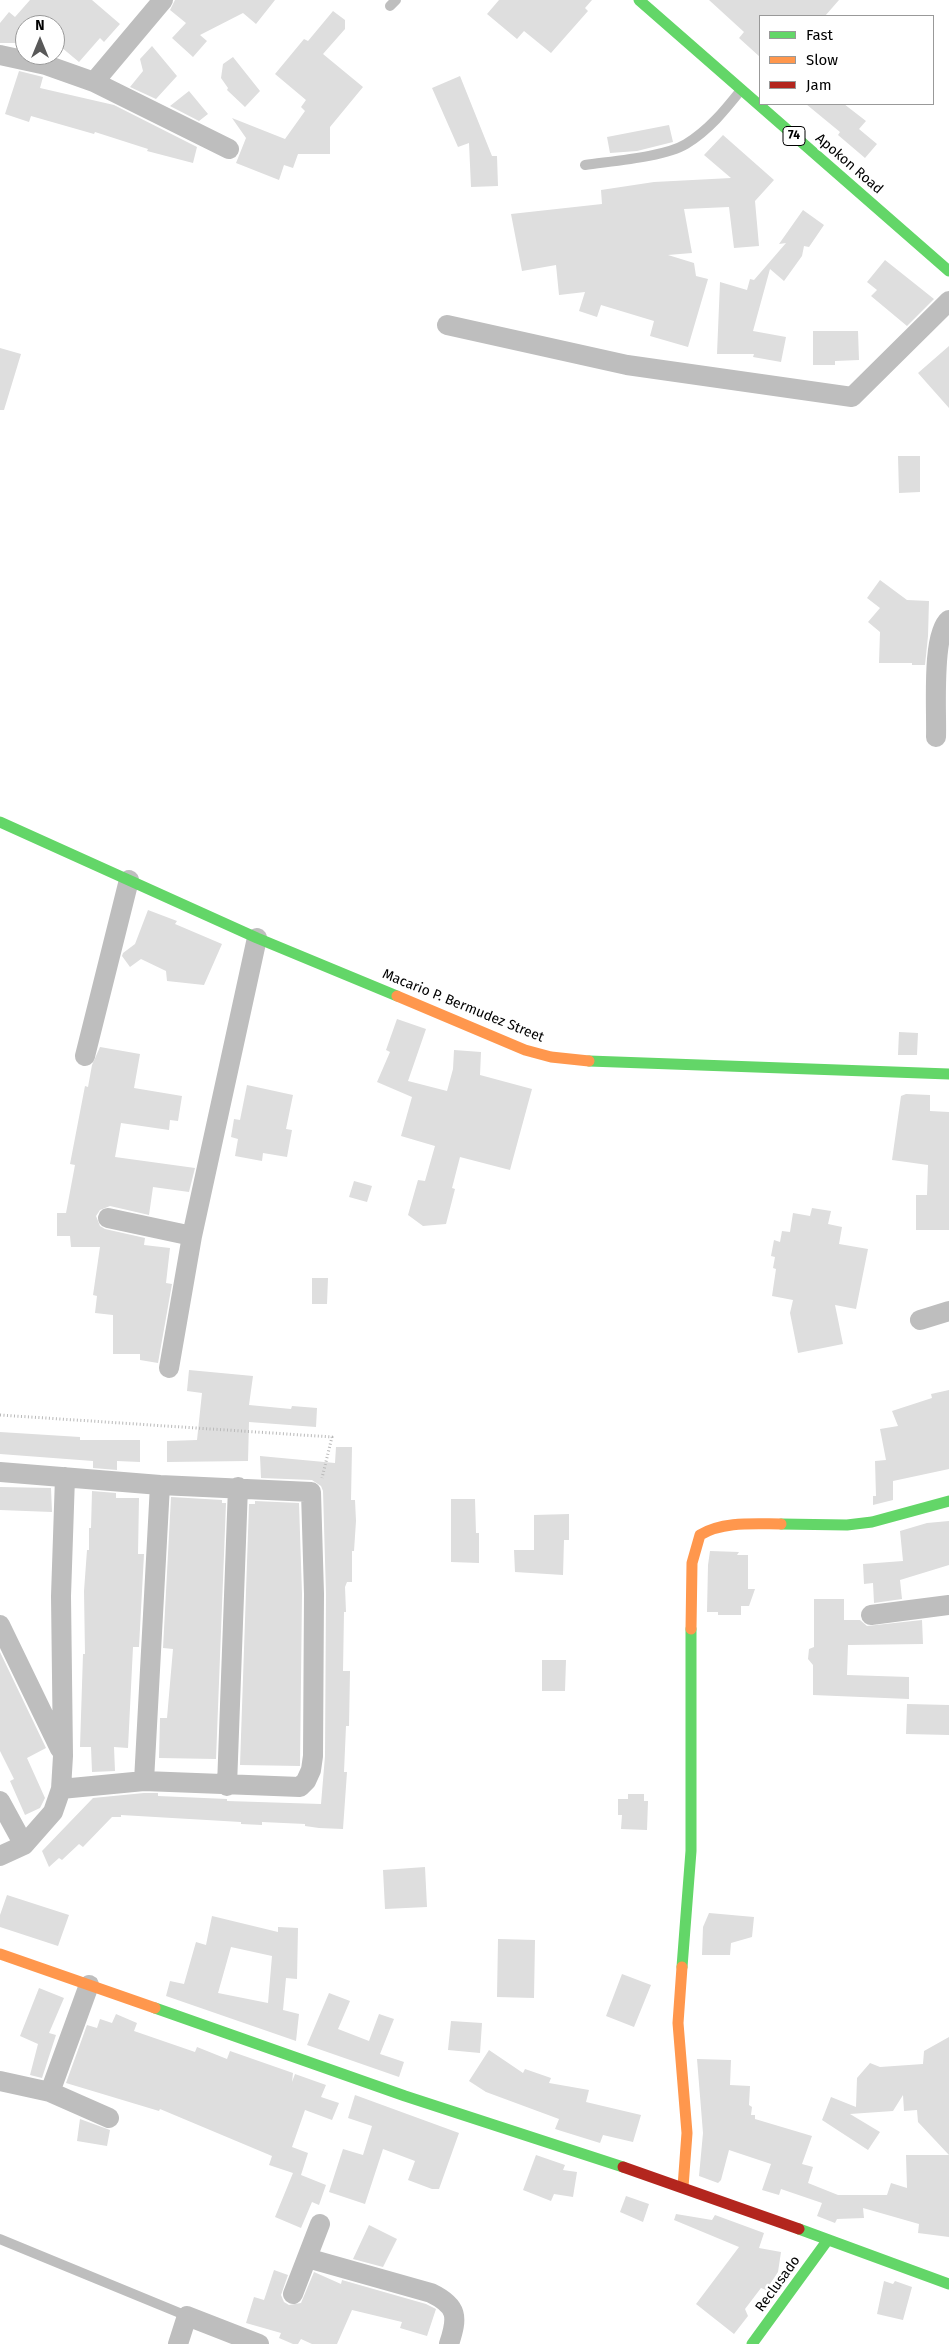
<!DOCTYPE html>
<html>
<head>
<meta charset="utf-8">
<style>
	body { margin:0 }
	#map { position:relative; width:949px; height:2344px; overflow:hidden; background:#fff; font-family:"Fira Sans",sans-serif }
	canvas { display:block }
	.legend { position:absolute; left:759px; top:15px; width:175px; height:90px; box-sizing:border-box; background:#fff; border:1px solid #999; margin:0; padding:6px 9px; list-style:none; font-size:15px; color:#000 }
	.legend li { display:flex; align-items:center; gap:10px; height:25px }
	.legend b { width:25px; border:1px solid #999 }
	.north { position:absolute; left:15px; top:15px; width:50px; height:50px; box-sizing:border-box; background:#fff; border:1px solid #999; border-radius:50%; rotate:0deg; font-size:14px; font-weight:700; line-height:20px; text-align:center; color:#000 }
	.north::after { content:''; display:block; margin:auto; width:18px; height:22px; background:#595959; clip-path:polygon(50% 0,100% 100%,50% 72%,0 100%) }
</style>
</head>
<body>
<div id="map">
<canvas width="949" height="2344"></canvas>
<ul class="legend">
<li><b style="height:6px;background:#63d668"></b>Fast</li>
<li><b style="height:6px;background:#ff974d"></b>Slow</li>
<li><b style="height:6px;background:#b3261e"></b>Jam</li>
</ul>
<div class="north">N</div>
</div>
<script>
const context = document.querySelector('canvas').getContext('2d');
context.lineJoin = 'round';
function fillPath(path, color) { context.fillStyle = color; context.fill(path, 'evenodd'); }
function trace(path, color, width, dash) { context.strokeStyle = color; context.lineWidth = width; context.lineCap = dash ? 'butt' : 'round'; context.setLineDash(dash || []); context.stroke(path); }
function write(font, color, halo, rows, align = 'center') {
  context.font = font + ' "Fira Sans",sans-serif'; context.lineWidth = 5; context.setLineDash([]); context.textBaseline = 'middle'; context.strokeStyle = halo; context.fillStyle = color; for (const [text, x, y, turn = 0] of rows) {
    context.save(); context.translate(x, y); context.rotate((+turn || 0) * Math.PI / 180); context.textAlign = isNaN(turn) ? turn : align; if (halo) context.strokeText(text, 0, 0); context.fillText(text, 0, 0); context.restore();
  }
}
fillPath(new Path2D(`
	M30 0H92L120 24 104 42 100 38 79 62 55 42V25H25V43H0V23L9 12 15 17Z
	M175 0H275L256 24 243 13 200 35 207 41 193 57 172 38 186 23 170 10Z
	M499 0H592L585 8 588 11 551 53 524 31 517 39 487 14Z
	M709 0H839L825 16H760V57L739 38 744 32Z
	M333 11 345 20V29L323 54 363 87 330 127V154H298L293 168 284 165 279 180 236 163 246 138 232 118 285 139 305 111 301 107 306 100 275 74 304 39 308 41Z
	M152 46 177 76 156 99 130 87 143 71 140 59Z
	M233 57 260 91 245 107 227 90 228 88 221 78 223 64Z
	M19 71 43 77 40 88 114 105 197 147 193 163 147 151 148 149 95 132 94 134 31 116 29 122 5 114Z
	M460 76 492 156H497L498 186 471 187 469 143 458 147 432 88Z
	M189 91 208 114 199 121 170 106Z
	M806 104H844L866 121 859 129 877 144 865 158 838 135 840 132Z
	M669 125 673 142 637 151 610 153 607 137Z
	M723 135 774 180 755 201 759 246 734 248 729 207 684 209 692 253 668 255 694 263 696 276 708 279 688 347 650 336 654 321 601 305 597 317 579 311 585 292 559 295 556 265 522 271 511 214 602 204 601 190 654 182 731 178 704 155Z
	M803 210 824 225 809 247 804 246 802 256 784 281 770 269 753 331 786 337 781 362 753 357 754 354H717L720 282 747 290 750 279 754 280 786 243 779 244Z
	M885 260 934 299 907 326 871 296 877 290 867 282Z
	M813 331H858L859 360 835 361V365H813Z
	M949 346V408L918 373Z
	M0 348 21 354 4 410H0Z
	M898 456H920V492L899 493Z
	M880 580 907 600 929 601 928 636 925 665H912V663H879L880 632 868 622 880 608 867 598Z
	M148 910 177 921 175 924 222 944 204 985 167 981 166 971 141 959 130 967 122 956 123 953 135 944Z
	M397 1019 426 1029 408 1081 447 1091 453 1069 454 1050 481 1052 480 1075 532 1089 510 1170 460 1157 452 1188 455 1189 446 1224 423 1226 408 1215 418 1180 425 1181 435 1146 401 1136 412 1097 377 1082 390 1052 386 1050Z
	M899 1032 918 1033 917 1055H898Z
	M100 1047 140 1054 134 1088 182 1096 178 1121 170 1120 169 1130 121 1123 115 1157 195 1168 189 1192 153 1187 149 1215 110 1206 100 1210 96 1216 100 1226 105 1229 145 1238 144 1245 170 1248 166 1283 172 1284 158 1363 140 1360V1354H113V1315L95 1313 97 1296 93 1295 100 1247H71L70 1236H57V1213H66L75 1165 70 1164 85 1086 88 1087 92 1065Z
	M247 1085 293 1095 286 1129 292 1130 287 1157 263 1153 262 1161 235 1156 238 1139 231 1137 234 1119 240 1120Z
	M906 1094 930 1095V1111L949 1112V1230H916V1195H927L928 1165 892 1160 901 1096Z
	M354 1181 372 1186 367 1202 349 1197Z
	M812 1208 831 1211 828 1224 842 1227 839 1244 868 1249 856 1309 835 1305 843 1344 798 1353 790 1313 793 1300 772 1296 776 1269 773 1268 775 1257 771 1256 774 1240 780 1242 782 1231 790 1232 793 1213 810 1216Z
	M312 1278H328L327 1304H312Z
	M189 1370 253 1376 249 1405 291 1409 292 1406 317 1408 316 1427 249 1422 248 1461 167 1462V1441L197 1440 202 1393 187 1391Z
	M949 1390V1469L893 1481V1500L873 1505V1496H876L875 1461 886 1460 880 1429 898 1426 892 1411 932 1398 931 1394Z
	M0 1432 80 1437V1440H140V1462L117 1461V1470L93 1468V1461L0 1454Z
	M336 1447H352L351 1500H355L356 1521 354 1551H352V1582H347L345 1587 346 1612H344L343 1671H350L349 1726H346L344 1772H347L343 1829 319 1828 305 1826V1824L262 1822V1825L241 1824V1822L121 1815V1817H112L83 1847 79 1844 62 1860 59 1858 49 1867 42 1851 93 1798 144 1793H158V1796L227 1799V1801L321 1804 325 1756 326 1594 323 1491 321 1486 312 1480 261 1478 260 1456 335 1463Z
	M0 1487 51 1488 52 1512 0 1510Z
	M92 1491 116 1493V1498H139L138 1554H144L139 1647H133L128 1748 114 1747 115 1771 92 1772 91 1747H80L83 1654H85L84 1591 87 1550H89V1528H91Z
	M171 1497 222 1500V1503H226L216 1759 159 1758 160 1718H167L173 1649 163 1648Z
	M451 1499H475L476 1533H479V1563L451 1562Z
	M255 1501 299 1503 302 1594 300 1766 240 1765 249 1504H255Z
	M569 1514V1540H564L563 1575 515 1572 514 1550H534V1515Z
	M949 1521V1565L900 1580 902 1599 874 1603 873 1583 864 1584 863 1564 903 1561 900 1531 927 1523Z
	M710 1551 739 1552 737 1555H748V1589H755L749 1606H741V1615H718V1612H707L708 1565Z
	M814 1599H844V1620H860L867 1626 922 1620 923 1644 848 1645 847 1675 909 1677V1699L813 1695V1665L808 1659 809 1649 814 1647Z
	M0 1652 46 1748 27 1758 45 1798 40 1808 25 1815 10 1781 14 1779 0 1751Z
	M542 1660H566L565 1691H542Z
	M907 1704 949 1705V1735L906 1734Z
	M628 1794H644V1801H648L647 1830 621 1829 622 1815H618V1799H628Z
	M425 1867 427 1907 385 1909 383 1870Z
	M7 1895 69 1915 58 1946 0 1927V1915Z
	M709 1913 754 1917 752 1937 731 1943 730 1955H702L703 1927Z
	M212 1916 278 1932V1927L298 1928 297 1979 286 1978 283 2010 299 2014 296 2041 166 1996 170 1981 184 1984 196 1942 206 1945ZM231 1947 272 1956 268 2003 218 1993Z
	M498 1939 535 1940 534 1998 497 1997Z
	M622 1974 651 1985 634 2027 606 2016Z
	M39 1988 64 1998 49 2033 56 2035 42 2078 30 2075 38 2044 20 2036Z
	M329 1993 350 2001 338 2029 369 2041 379 2014 394 2019 380 2054 404 2062 399 2077 307 2045Z
	M116 2014 137 2023 134 2031 195 2052 197 2047 227 2059 230 2051 293 2073 292 2082 295 2074 326 2085 321 2097 339 2103 332 2120 305 2110 292 2147 308 2153 301 2175 326 2185 319 2205 312 2202 301 2228 275 2217 293 2173 269 2165 272 2156 160 2109 159 2111 66 2083 87 2025 97 2028 100 2019 112 2023Z
	M451 2021 482 2023 480 2053 448 2050Z
	M949 2037V2237L918 2233 919 2224 863 2208 864 2218 837 2219 835 2223 817 2216 822 2203 781 2189 779 2195 762 2190 771 2164 729 2150 721 2180 718 2183 699 2176 703 2133 697 2059 731 2060 730 2085 750 2086 749 2105 752 2107 751 2115H755V2119L812 2136 802 2164 813 2167 808 2183 838 2195H887L891 2183 907 2188 906 2155H949L918 2122 917 2110 904 2111 903 2095 893 2111 850 2114 880 2132 868 2150 822 2120 831 2097 856 2107 857 2078 870 2063 880 2067 923 2064 924 2051Z
	M489 2050 523 2073 525 2069 551 2078 549 2083 589 2090 586 2102 641 2115 633 2142 603 2135 600 2143 555 2129 559 2119 486 2092 469 2081Z
	M355 2095 459 2133 439 2189H432L408 2180 415 2161 383 2149 365 2204 329 2192 343 2149 363 2155 372 2126 348 2118Z
	M80 2119 110 2130 107 2146 77 2141Z
	M536 2155 565 2165 563 2170 577 2172 573 2197 554 2194 551 2201 523 2190Z
	M626 2196 649 2204 643 2222 620 2212Z
	M676 2214 712 2220 715 2215 764 2233 759 2248 781 2252 778 2272 766 2290 761 2288 745 2309 748 2316 734 2334 696 2304 739 2247 674 2220Z
	M369 2225 397 2239 383 2267 353 2259Z
	M274 2270 288 2275 281 2295 284 2302 289 2305 301 2303 314 2272 341 2284 342 2280 426 2304 436 2309 427 2336 400 2328 402 2322 352 2310 337 2344H312L301 2339 298 2344H293L279 2338 281 2333 246 2323 254 2297 264 2300Z
	M884 2281 893 2284 895 2281 912 2287 903 2320 877 2314Z`), '#dedede');
trace(new Path2D(`
	M0 1415 332 1437 322 1478`), '#b9b9b9', 3, [1, 2.5]);
trace(new Path2D(`
	M390 6 396 0
	M585 165C612 161 665 157 686 144 709 130 725 110 741 90
	M0 2239 187 2316`), '#bebebe', 10);
trace(new Path2D(`
	M163 0 94 82 229 149
	M0 55 46 65 94 82
	M447 325 627 365 852 397 949 301
	M936 737C937 712 931 634 949 620
	M85 1056 129 880
	M108 1218 192 1236
	M920 1320 949 1311
	M169 1368 192 1236 257 938
	M0 1472 160 1485 311 1492 314 1594 313 1756 311 1770 306 1781 300 1787 144 1781 61 1789
	M871 1615 949 1605
	M0 1625 60 1749
	M144 1781 160 1485
	M227 1786 238 1487
	M0 1801 24 1845
	M0 1856 24 1845 53 1812 61 1789 63 1756 61 1596 65 1477
	M0 2081 50 2092 109 2118
	M50 2092 89 1985
	M307 2258 431 2293C458 2306 458 2317 449 2344
	M293 2294 320 2224
	M178 2344 187 2316 259 2344`), '#bebebe', 20);
trace(new Path2D(`
	M639 0 949 271
	M0 822 257 938 397 996
	M589 1061 949 1074
	M781 1524 847 1525 872 1522 949 1501
	M682 1967 691 1851V1629
	M155 2008 405 2096 623 2167
	M799 2229 949 2284
	M752 2344 827 2241`), '#63d668', 11);
trace(new Path2D(`
	M397 996 525 1050 551 1057 589 1061
	M691 1629 692 1563 700 1535C723 1521 755 1524 781 1524
	M0 1954 155 2008
	M682 1967 678 2023 687 2133 683 2187`), '#ff974d', 11);
trace(new Path2D(`
	M623 2167 799 2229`), '#b3261e', 11);
for (const [x, y, w] of [
	[794,136,22]
]) { const box = new Path2D(); box.roundRect(x - w / 2, y - 9.5, w, 19, 4); context.fillStyle = '#fff'; context.fill(box); trace(box, '#000', 1); }
write('bold 12px', '#000', null, [
	["74",794,136]
]);
write('14px', '#000', '#fff', [
	["Apokon Road",849,164,41],
	["Macario P. Bermudez Street",463,1006,22],
	["Reclusado",778,2284,-54]
]);
</script>
</body>
</html>
